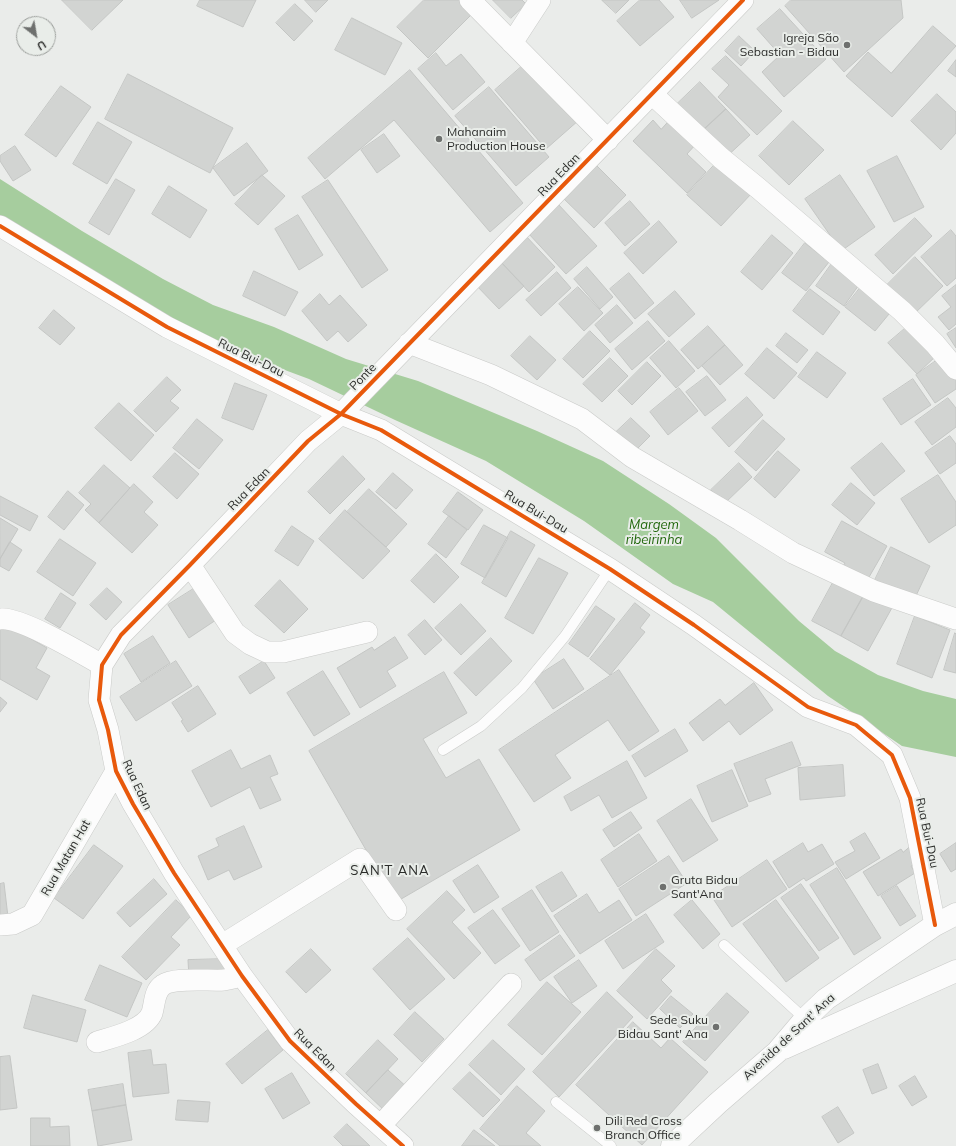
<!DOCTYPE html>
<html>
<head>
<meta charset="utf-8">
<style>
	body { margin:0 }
	#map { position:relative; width:956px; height:1146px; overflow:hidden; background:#eaecea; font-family:Mulish,sans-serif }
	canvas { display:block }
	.north { position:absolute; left:16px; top:16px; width:40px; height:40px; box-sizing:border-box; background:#e9ede9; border:1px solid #9da09d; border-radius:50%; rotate:149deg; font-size:11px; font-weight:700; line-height:16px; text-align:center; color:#2c2d2b }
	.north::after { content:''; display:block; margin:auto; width:14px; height:18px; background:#6e706e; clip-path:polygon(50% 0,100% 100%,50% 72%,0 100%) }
</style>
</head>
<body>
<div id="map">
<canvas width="956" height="1146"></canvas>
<div class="north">U</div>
</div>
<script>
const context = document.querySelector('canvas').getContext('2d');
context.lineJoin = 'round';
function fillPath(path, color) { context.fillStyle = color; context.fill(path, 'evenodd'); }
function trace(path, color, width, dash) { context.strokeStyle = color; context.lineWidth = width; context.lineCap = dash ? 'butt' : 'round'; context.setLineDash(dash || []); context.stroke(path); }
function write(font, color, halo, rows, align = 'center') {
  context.font = font + ' Mulish,sans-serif'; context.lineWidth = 4; context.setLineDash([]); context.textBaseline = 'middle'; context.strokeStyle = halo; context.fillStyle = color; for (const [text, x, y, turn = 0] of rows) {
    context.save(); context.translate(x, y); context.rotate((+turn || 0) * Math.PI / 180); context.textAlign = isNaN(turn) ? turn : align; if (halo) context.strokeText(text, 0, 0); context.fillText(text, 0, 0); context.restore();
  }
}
fillPath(new Path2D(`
	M0 179 82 231 163 279 213 305 274 327 346 359 418 381 537 431 603 461 669 504 716 538 799 621 835 651 878 675 923 691 956 699V757L902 746 828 696 713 602 673 584 584 521 486 461 395 420 309 379 239 353 187 332 0 223Z`), '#a6cd9e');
const building = new Path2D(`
	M62 0H123L92 30Z
	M200 0H256L243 27 197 6Z
	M305 0H328L316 12Z
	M424 0H466L476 10 428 58 397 27Z
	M493 0H522L526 4 511 18Z
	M602 0H629L616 13Z
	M640 0H659L674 17 640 46 617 21Z
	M680 0H719L692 18Z
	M791 0H901L903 18 844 72 785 6Z
	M295 4 313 21 294 41 276 23Z
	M780 9 826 59 784 97 762 72 780 55 757 29Z
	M352 18 402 43 385 75 335 50Z
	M933 26 956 46 892 117 846 76 868 52 891 73Z
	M739 36 755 51 741 66 725 51Z
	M436 53 446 66 461 54 485 82 453 110 418 69Z
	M726 56 782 111 757 135 718 97 729 85 712 69Z
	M956 60V77L948 71Z
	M528 61 579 120 546 149 495 90Z
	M410 70 523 203 490 232 394 120 325 179 308 158Z
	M128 74 233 128 210 173 105 119Z
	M700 82 726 109 699 134 674 107Z
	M61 86 91 107 56 157 25 135Z
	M489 87 549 157 516 186 455 116Z
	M937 94 956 112V133L941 150 911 121Z
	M726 109 750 135 724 159 699 134Z
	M671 119 697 143 687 154 706 172 687 193 633 141 653 120 661 129Z
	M793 121 824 150 789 185 759 156Z
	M98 122 132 142 107 184 73 164Z
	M384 134 400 156 377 173 361 150Z
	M247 143 268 171 234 196 213 168Z
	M15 146 31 170 13 181 0 161V156Z
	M897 156 924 207 894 222 867 171Z
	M718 161 752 193 721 226 687 195Z
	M595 164 626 195 594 228 562 197Z
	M262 175 285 196 258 225 235 204Z
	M840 175 875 227 841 251 805 199Z
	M116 179 135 190 109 235 89 223Z
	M328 180 388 270 362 288 302 197Z
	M169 186 207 210 190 238 152 214Z
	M630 201 650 224 625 246 605 223Z
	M558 204 597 246 566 274 528 233Z
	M298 215 323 255 299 270 275 229Z
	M915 218 932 236 893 274 875 255Z
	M659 221 677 242 643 274 624 253Z
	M951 230 956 236V278L947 286 921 257Z
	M525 235 555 267 529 292 499 260Z
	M772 235 793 253 762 290 741 272Z
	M805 243 829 262 806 291 782 273Z
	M915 257 943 286 912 316 884 288Z
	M499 260 524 286 499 309 474 283Z
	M833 262 861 282 844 306 816 286Z
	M587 267 613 297 600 309 574 279Z
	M254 271 298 292 285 316 243 296Z
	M557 272 571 288 541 316 526 300Z
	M629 273 654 303 635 319 610 289Z
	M864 283 894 308 875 331 845 307Z
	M956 285V324L949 330 938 317 951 307 942 296Z
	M578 287 603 313 584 331 559 304Z
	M810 289 840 312 823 335 793 311Z
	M675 291 695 314 669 337 648 314Z
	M320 294 329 305 340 295 367 325 348 342 338 331 327 341 302 311Z
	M617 305 633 323 610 343 595 325Z
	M54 310 75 328 60 345 39 328Z
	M648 321 665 341 632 370 615 349Z
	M708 326 725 345 698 369 681 350Z
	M908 326 936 356 917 374 888 343Z
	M956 328V348L947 334Z
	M590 331 610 351 583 378 563 359Z
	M786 333 808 350 797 363 776 346Z
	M530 336 556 360 537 380 511 356Z
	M669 341 695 371 676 388 650 358Z
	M725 345 743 365 720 385 702 366Z
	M767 348 797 373 774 399 745 374Z
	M817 352 846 373 827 398 798 377Z
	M943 356 956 375V389L935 403 916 375Z
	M610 358 628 376 602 402 583 384Z
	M647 362 661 376 632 405 618 391Z
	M707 376 726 400 705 416 686 392Z
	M167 377 181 390 170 401 179 408 156 432 134 411Z
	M913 379 931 405 901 425 883 399Z
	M235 383 267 395 253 430 222 418Z
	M679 388 698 411 668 435 650 412Z
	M747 397 763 415 729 447 712 428Z
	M948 398 956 408V427L932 445 915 422Z
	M119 403 154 435 131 461 95 428Z
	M631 418 650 436 632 454 613 435Z
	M197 419 223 440 199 469 173 448Z
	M763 420 785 439 756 471 735 452Z
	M950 436 956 444V463L940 474 925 453Z
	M882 443 905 471 874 496 851 468Z
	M778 451 800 470 775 498 754 479Z
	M175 453 199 474 177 499 153 477Z
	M343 456 365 479 330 514 308 492Z
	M739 463 752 477 724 504 711 490Z
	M104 465 130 488 99 523 85 510 91 504 79 493Z
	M393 473 413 490 396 509 376 492Z
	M938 475 956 502V525L929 543 901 499Z
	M851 483 875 503 857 525 832 505Z
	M134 484 153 502 144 512 158 525 132 553 99 523Z
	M369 489 407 524 386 547 347 512Z
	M68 491 84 505 64 530 48 517Z
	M458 492 483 510 468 530 443 512Z
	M0 496 38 516 30 531 0 515Z
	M345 510 390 551 363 579 319 539Z
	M449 516 467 530 446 558 428 544Z
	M0 518 18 529 0 559Z
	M842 521 887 546 865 584 840 571 845 563 825 552Z
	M484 525 508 538 485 578 461 564Z
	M292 526 314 541 298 566 275 551Z
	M511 531 535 545 506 597 482 583Z
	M60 539 96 563 73 596 37 572Z
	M10 542 22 550 9 571 0 566V559Z
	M891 547 930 566 914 600 874 582Z
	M436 554 459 577 434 603 411 581Z
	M539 558 568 573 533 634 505 618Z
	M835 579 864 595 841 636 812 621Z
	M280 580 308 609 284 633 255 606Z
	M107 588 122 602 106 620 90 605Z
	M195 588 216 620 189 638 168 605Z
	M61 593 76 603 60 628 45 619Z
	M864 595 893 606 868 651 841 636Z
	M635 603 650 615 640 628 645 632 610 675 590 659Z
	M461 604 486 631 461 655 435 628Z
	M596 606 615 619 588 657 569 644Z
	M915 616 950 630 932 678 897 664Z
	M425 620 442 640 425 655 408 635Z
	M2 622 47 648 36 668 50 676 37 700 0 679V624Z
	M955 633 956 634V673L944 670Z
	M153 636 170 663 141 682 124 654Z
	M395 637 408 658 387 671 396 686 360 708 337 668 372 647 374 650Z
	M491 638 512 661 476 696 454 673Z
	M564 659 584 689 553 709 533 679Z
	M176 661 192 686 136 721 120 697Z
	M264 661 275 678 250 694 239 677Z
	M619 670 659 731 629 751 608 720 555 755 571 778 534 802 499 750Z
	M323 671 350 714 314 736 287 693Z
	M444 672 467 713 423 739 446 778 479 759 520 830 396 902 309 751Z
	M754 683 773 710 740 735 729 721 703 741 689 723 720 699 725 705Z
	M198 686 216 714 188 732 181 721 183 720 172 703Z
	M0 697 7 703 0 712Z
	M675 729 688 751 645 777 632 756Z
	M792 742 801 765 765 779 771 794 749 802 734 764Z
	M231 750 241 769 270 755 278 774 270 777 281 800 260 809 250 787 211 807 192 771Z
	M627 761 647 798 612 818 599 795 571 811 564 797Z
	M843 765 845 796 800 800 798 768Z
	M732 770 748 806 712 822 697 786Z
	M691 799 718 840 683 862 657 821Z
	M631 812 642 828 614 847 603 830Z
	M244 826 262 867 234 880 229 870 208 880 198 856 219 846 216 839Z
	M865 833 880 858 846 879 835 862 855 851 850 842Z
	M639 834 657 861 618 887 601 860Z
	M803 843 808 852 822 844 834 864 806 881 804 878 789 888 773 862Z
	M956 843V869L951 872 940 854Z
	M94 845 123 866 83 919 54 898Z
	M910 847 919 862 911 866 915 873 878 896 863 872 901 849 903 852Z
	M669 856 687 883 636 916 619 889Z
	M767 860 787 889 732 927 712 897Z
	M478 865 499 897 474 913 453 881Z
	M837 868 881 938 854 955 810 885Z
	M562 872 577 896 552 912 536 887Z
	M154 879 167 894 130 927 117 913Z
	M4 883 8 917 0 918V884Z
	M801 884 839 938 819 951 781 898Z
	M897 886 916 916 900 926 881 896Z
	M532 890 559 932 530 951 502 909Z
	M447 891 465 910 452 922 481 953 454 979 407 929Z
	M587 894 599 913 619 900 632 920 580 954 554 916Z
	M176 900 192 915 171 937 180 945 146 980 122 957Z
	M692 900 720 934 703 949 674 915Z
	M776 900 819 958 786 982 743 924Z
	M493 910 520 946 495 964 468 928Z
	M646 914 664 942 623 969 605 941Z
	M560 935 575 956 540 981 525 960Z
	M408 938 445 979 410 1010 373 969Z
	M311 949 331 970 306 993 286 972Z
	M656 949 675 966 661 980 672 991 647 1019 617 991Z
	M225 959 226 977 189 978 188 960Z
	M579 960 597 986 572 1003 554 977Z
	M100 965 142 983 127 1017 85 1000Z
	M547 982 581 1012 542 1055 508 1025Z
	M607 992 633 1017 559 1097 533 1072Z
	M727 993 749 1012 705 1061 683 1042Z
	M33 995 86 1010 77 1042 24 1028Z
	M671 996 693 1014 680 1028 660 1009Z
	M415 1012 444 1039 422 1062 394 1035Z
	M633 1022 661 1048 670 1038 708 1072 642 1145 576 1085Z
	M268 1030 283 1050 242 1084 226 1064Z
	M378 1040 398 1059 366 1093 346 1074Z
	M493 1040 525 1069 501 1095 469 1065Z
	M151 1050 153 1065 166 1064 169 1093 133 1097 128 1053Z
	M10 1056 17 1108 0 1110V1057Z
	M878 1064 887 1088 872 1094 863 1070Z
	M388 1070 409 1089 387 1113 366 1093Z
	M470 1072 500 1100 483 1117 453 1089Z
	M292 1073 310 1103 283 1119 265 1089Z
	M915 1076 927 1097 912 1106 899 1086Z
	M123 1084 126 1105 92 1111 88 1090Z
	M517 1086 545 1111 526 1133 541 1146H500L480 1129Z
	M178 1100 210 1102 208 1122 176 1120Z
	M126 1105 132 1140 98 1146 92 1111Z
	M838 1107 854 1133 838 1143 822 1117Z
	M31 1118H50V1127L69 1126 70 1146H31Z
	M347 1124 370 1146H343L334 1137Z
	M474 1130 495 1146H462Z`);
fillPath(building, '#d2d4d2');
trace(building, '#c4c6c4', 1);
const service = new Path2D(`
	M443 750 481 726 522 688 565 636 610 569
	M724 945 805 1019
	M556 1102 611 1146`);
const minor = new Path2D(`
	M470 0 608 140
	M512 43 540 0
	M652 94 721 158 758 188 902 311 935 344 956 369
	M0 226 167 327 341 414 381 430 610 569 694 625 808 707 856 725 892 755 910 798 935 925
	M409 343 491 375 582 419 632 457 740 520 793 553 874 591 956 619
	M190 565 235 633 250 644 267 652H283L367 632
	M0 619C19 616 83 654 102 665
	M0 925 13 924 32 915 116 771
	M222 945 360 859 396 910
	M97 1042C113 1037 145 1030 152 1013 155 1003 154 991 163 985 174 977 209 981 224 980 230 979 236 977 242 976
	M381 1125 511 984
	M403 1146 356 1104 290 1041 242 976 174 873 133 804 116 771 108 730 99 700 102 665 121 635 190 565 308 441 341 414 743 0`);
const secondary = new Path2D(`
	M784 1048 956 971
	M672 1146 718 1103 777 1052 805 1019 826 999 935 925 956 914`);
trace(service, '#c9cac8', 11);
trace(minor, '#c9cac8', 22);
trace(secondary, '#c9cac8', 23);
trace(service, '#fcfcfc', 10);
trace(minor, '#fcfcfc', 21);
trace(secondary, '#fcfcfc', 22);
trace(new Path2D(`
	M0 226 167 327 341 414 381 430 610 569 694 625 808 707 856 725 892 755 910 798 935 925
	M403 1146 356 1104 290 1041 242 976 174 873 133 804 116 771 108 730 99 700 102 665 121 635 190 565 308 441 341 414 743 0`), '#e8590c', 4);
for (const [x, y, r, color] of [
	[847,45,4,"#6e706e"],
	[439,139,4,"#6e706e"],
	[663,887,4,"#6e706e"],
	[716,1027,4,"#6e706e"],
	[597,1128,4,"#6e706e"]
]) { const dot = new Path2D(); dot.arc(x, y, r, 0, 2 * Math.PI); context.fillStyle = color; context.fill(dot); trace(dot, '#e9ede9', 1.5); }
write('12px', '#2c2d2b', '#e9ede9', [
	["Igreja São",839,38,"right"],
	["Sebastian - Bidau",839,52,"right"],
	["Mahanaim",447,132],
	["Production House",447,146],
	["Gruta Bidau",671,880],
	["Sant'Ana",671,894],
	["Sede Suku",708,1020,"right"],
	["Bidau Sant' Ana",708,1034,"right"],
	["Dili Red Cross",605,1121],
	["Branch Office",605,1135]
], 'left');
write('12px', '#2c2d2b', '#e9ede9', [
	["Rua Edan",559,175,-46],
	["Rua Bui-Dau",251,358,26],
	["Ponte",363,377,-46],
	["Rua Edan",249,489,-46],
	["Rua Bui-Dau",536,512,31],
	["Rua Edan",137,785,65],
	["Rua Bui-Dau",927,833,78],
	["Rua Matan Hat",66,858,-60],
	["Avenida de Sant' Ana",789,1037,-43],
	["Rua Edan",315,1050,45]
]);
write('italic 13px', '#20670b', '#e9ede9', [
	["Margem",654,525],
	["ribeirinha",654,540]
]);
context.letterSpacing = '1px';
write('13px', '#2c2d2b', '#e9ede9', [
	["SAN'T ANA",390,871]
]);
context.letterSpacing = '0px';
</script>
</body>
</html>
